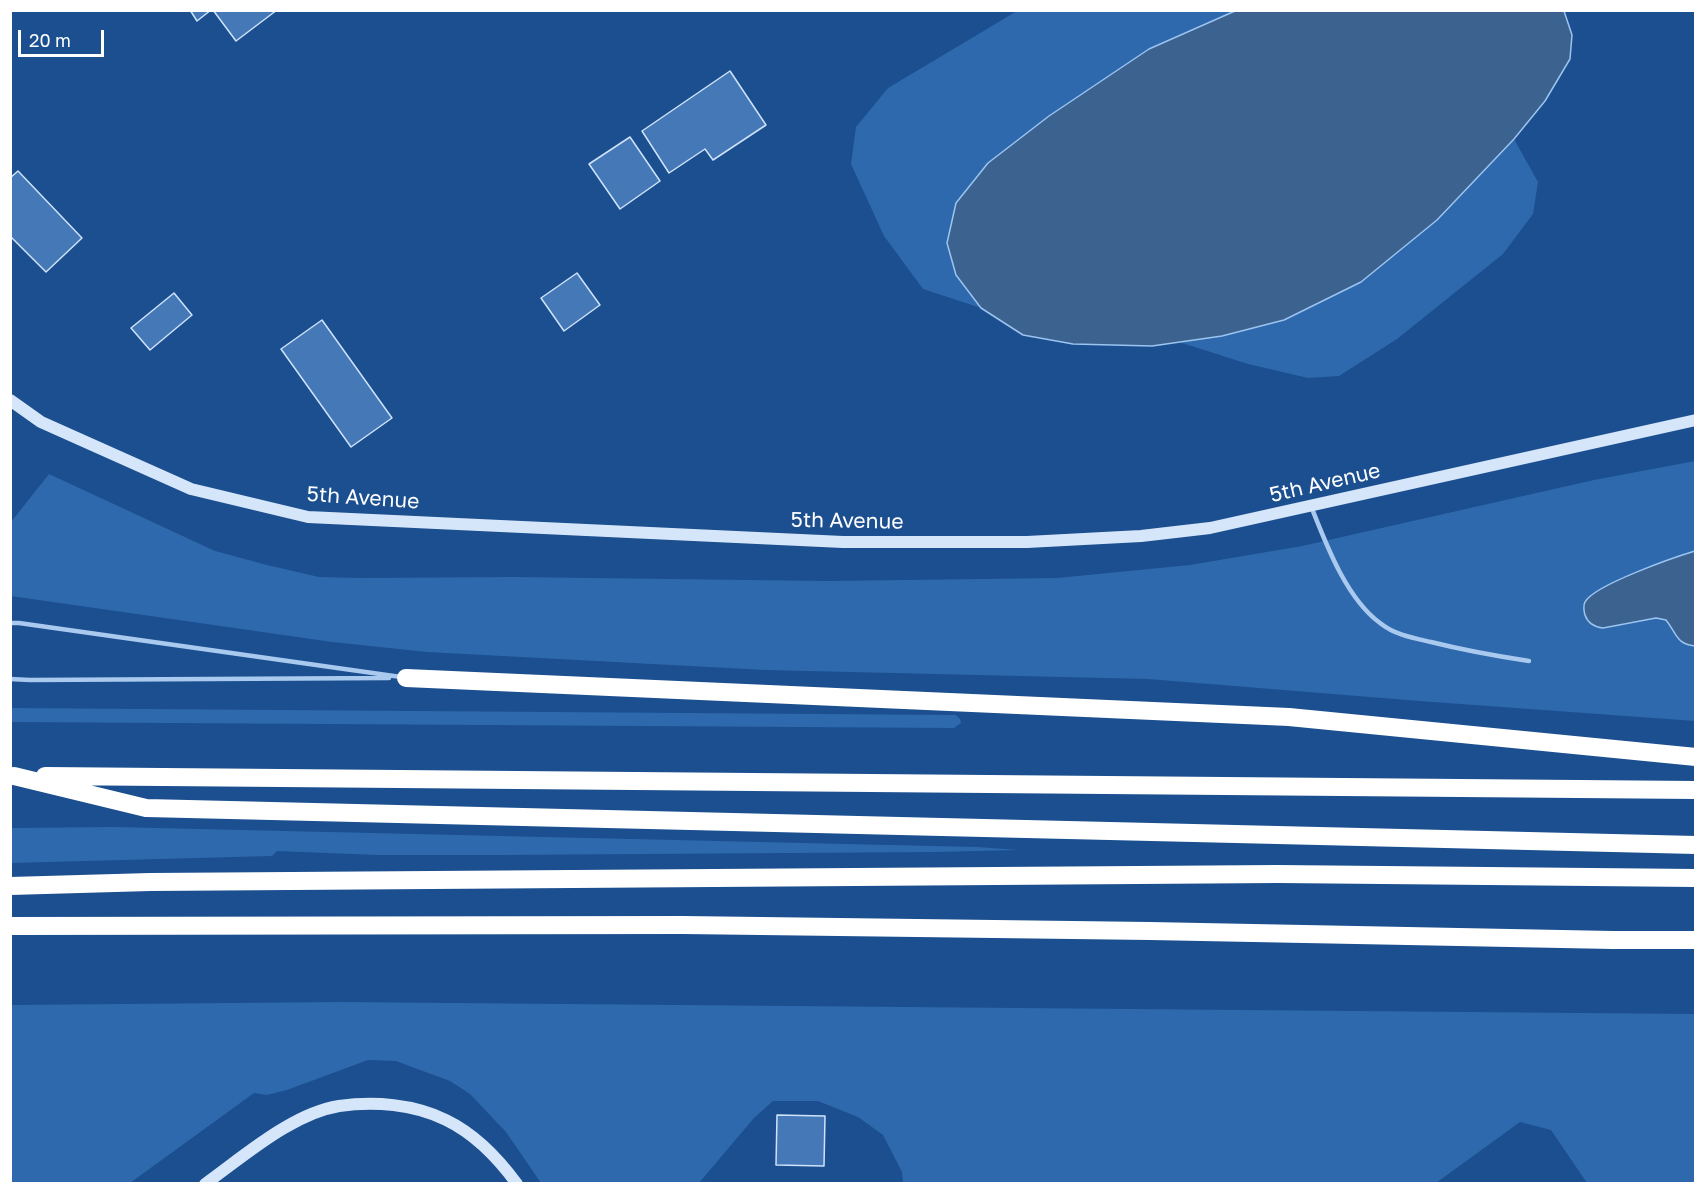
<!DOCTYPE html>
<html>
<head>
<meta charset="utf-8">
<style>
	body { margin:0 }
	#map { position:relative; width:1706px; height:1194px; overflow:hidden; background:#1b4f8f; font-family:"Golos Text",sans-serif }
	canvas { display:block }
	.frame { position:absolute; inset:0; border:12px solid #fff; pointer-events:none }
	.scale { position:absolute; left:18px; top:30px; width:86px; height:27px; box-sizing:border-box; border:3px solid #fff; border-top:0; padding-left:8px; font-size:18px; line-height:21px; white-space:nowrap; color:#fff; -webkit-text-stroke:4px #1b4f8f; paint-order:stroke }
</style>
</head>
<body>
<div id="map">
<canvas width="1706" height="1194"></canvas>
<div class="frame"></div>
<div class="scale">20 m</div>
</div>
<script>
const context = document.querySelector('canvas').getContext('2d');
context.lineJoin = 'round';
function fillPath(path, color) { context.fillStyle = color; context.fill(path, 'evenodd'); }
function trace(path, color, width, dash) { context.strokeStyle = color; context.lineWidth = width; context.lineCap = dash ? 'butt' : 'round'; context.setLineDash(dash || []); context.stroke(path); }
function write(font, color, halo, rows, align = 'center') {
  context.font = font + ' "Golos Text",sans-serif'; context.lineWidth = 6; context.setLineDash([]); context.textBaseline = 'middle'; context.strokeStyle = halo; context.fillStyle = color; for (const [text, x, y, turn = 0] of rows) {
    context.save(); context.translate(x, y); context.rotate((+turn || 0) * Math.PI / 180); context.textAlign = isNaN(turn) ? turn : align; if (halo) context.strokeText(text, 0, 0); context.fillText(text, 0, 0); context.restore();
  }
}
fillPath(new Path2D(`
	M1017 11H1235L1149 49 1049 116 956 275 981 308 923 289 884 236 851 164 856 127 888 88Z
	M1514 139 1538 182 1533 214 1503 254 1397 339 1339 376 1308 378 1248 364 1179 342 1222 336 1437 220Z
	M1695 461V721L1419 701 1148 679 765 670 427 652 332 642 11 596V522L49 474 215 551 267 565 319 577 362 578 514 577 828 581 1057 578 1190 565 1302 546 1594 480Z
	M11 708 956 715 960 719 961 723 954 728 11 722Z
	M113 827 977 847 1019 850 937 852 501 855H377L277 851 272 856 11 863V828Z
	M341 1002 1695 1014V1183H1587L1551 1130 1520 1122 1436 1183H903L902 1172 883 1135 858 1117 818 1101H773L754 1118 699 1183H541L506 1132 470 1094 450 1081 396 1061 368 1060 287 1090 267 1095 254 1093 130 1183H11V1005Z`), '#2e69ad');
const water = new Path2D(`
	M1235 11H1564L1572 35 1570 59 1545 101 1514 139 1437 220 1361 282 1284 320 1222 336 1152 346 1073 344 1023 335 981 308 956 275 947 243 956 203 988 163 1049 116 1149 49Z
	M1695 551V646C1676 644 1677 634 1666 620L1656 618 1603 628C1595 627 1588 624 1585 615 1584 612 1583 605 1585 602 1594 585 1675 557 1695 551Z`);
fillPath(water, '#3c6290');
trace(water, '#9cc4f0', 1.5);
const building = new Path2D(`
	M190 10H211L197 21Z
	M213 10H277L236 41Z
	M730 71 766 125 713 160 705 149 669 173 642 131Z
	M630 137 660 181 620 209 589 164Z
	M18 171 82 238 46 272 10 236V178Z
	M577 273 600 305 564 331 541 298Z
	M174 293 192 315 150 350 131 328Z
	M322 320 392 418 351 447 281 349Z
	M777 1115 825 1116 824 1166 776 1165Z`);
fillPath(building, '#4478b7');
trace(building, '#cfe3fa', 1.5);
trace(new Path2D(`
	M1311 506C1326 544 1346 598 1380 623 1395 635 1413 638 1431 642 1463 650 1496 656 1529 661
	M10 623H19L401 677
	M10 679 30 680 389 678`), '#a9c9ee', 4.5);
trace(new Path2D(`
	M10 400 41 422 191 489 308 517 843 542H1027L1141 536 1210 528 1696 420
	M205 1184C230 1166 258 1143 284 1128 299 1119 321 1109 339 1106 374 1101 414 1104 446 1120 475 1134 498 1158 517 1184`), '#d6e6fa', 12);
trace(new Path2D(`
	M406 678 1289 717 1696 757
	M14 776 146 808 1696 845
	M45 776 1696 790
	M10 886 150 882 1278 874 1696 878
	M10 926 683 925 1150 931 1613 940H1696`), '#fff', 18);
write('21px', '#fff', '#1b4f8f', [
	["5th Avenue",1325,483,-13],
	["5th Avenue",363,498,4],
	["5th Avenue",847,521,1]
]);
</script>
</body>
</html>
